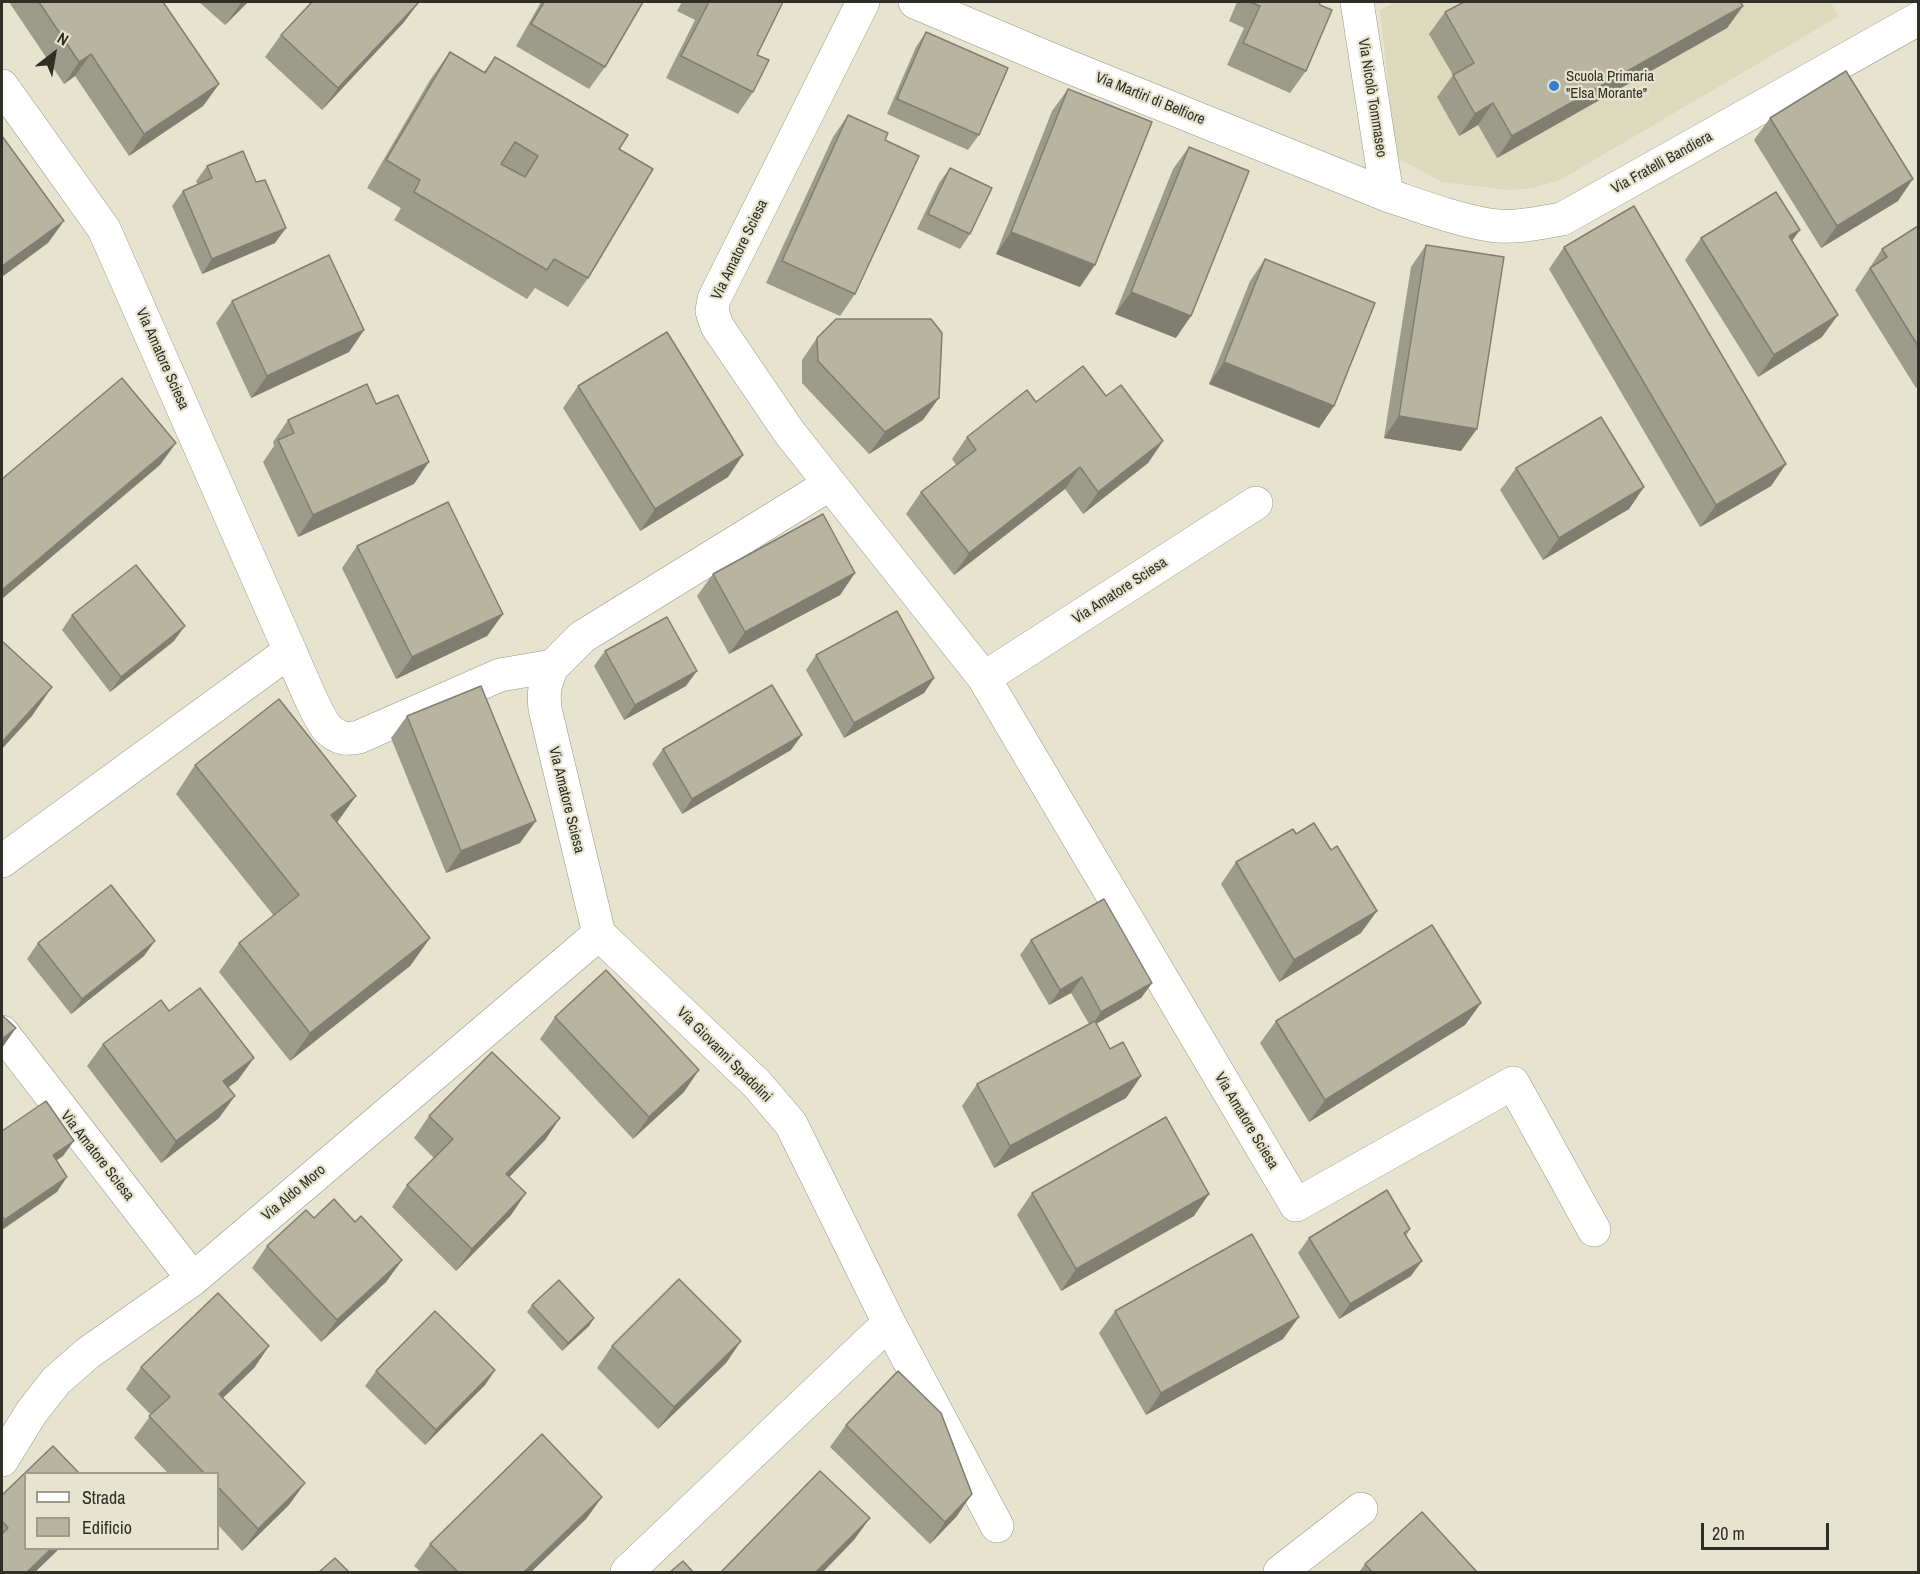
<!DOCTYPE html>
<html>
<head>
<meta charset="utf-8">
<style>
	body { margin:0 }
	#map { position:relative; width:1920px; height:1574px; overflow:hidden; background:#e6e4cf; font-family:"Archivo Narrow",sans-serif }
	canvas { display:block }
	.frame { position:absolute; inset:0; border:3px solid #302f27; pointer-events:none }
	.legend { position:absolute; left:24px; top:1472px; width:195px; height:78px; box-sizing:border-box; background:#e6e4cf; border:2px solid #9d9c8c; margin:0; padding:8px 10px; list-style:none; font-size:18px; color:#302f27 }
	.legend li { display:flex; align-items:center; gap:12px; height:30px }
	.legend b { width:30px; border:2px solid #9d9c8c }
	.north { position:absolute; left:24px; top:24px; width:60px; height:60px; -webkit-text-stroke:4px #e6e4cf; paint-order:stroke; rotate:31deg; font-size:16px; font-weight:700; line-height:24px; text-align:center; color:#302f27 }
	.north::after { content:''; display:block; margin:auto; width:21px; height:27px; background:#302f27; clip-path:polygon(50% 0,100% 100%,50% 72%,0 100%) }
	.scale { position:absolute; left:1701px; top:1523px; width:128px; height:27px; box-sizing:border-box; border:3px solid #302f27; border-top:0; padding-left:8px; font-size:18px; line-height:21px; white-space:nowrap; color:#302f27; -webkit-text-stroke:4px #e6e4cf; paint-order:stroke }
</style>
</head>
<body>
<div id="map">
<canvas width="1920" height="1574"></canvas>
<div class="frame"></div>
<ul class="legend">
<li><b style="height:8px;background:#fff"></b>Strada</li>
<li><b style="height:16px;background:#b7b4a0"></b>Edificio</li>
</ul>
<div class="north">N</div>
<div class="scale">20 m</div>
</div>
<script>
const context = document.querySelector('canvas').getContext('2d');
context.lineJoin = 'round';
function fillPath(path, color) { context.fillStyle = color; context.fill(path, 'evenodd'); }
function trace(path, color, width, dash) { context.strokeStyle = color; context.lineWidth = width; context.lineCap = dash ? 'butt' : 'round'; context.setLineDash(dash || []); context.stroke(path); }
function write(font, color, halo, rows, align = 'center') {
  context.font = font + ' "Archivo Narrow",sans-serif'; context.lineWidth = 4.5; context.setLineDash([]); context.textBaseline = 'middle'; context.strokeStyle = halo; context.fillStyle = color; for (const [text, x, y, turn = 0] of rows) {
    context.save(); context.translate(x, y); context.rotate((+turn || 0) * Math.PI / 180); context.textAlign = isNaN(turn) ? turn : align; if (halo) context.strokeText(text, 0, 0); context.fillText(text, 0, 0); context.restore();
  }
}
fillPath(new Path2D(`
	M1394 2H1830L1839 16 1560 180 1533 188 1508 190 1442 182 1396 157 1380 11Z`), '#dcd9bd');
const minor = new Path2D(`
	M863 2 714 299 712 311 717 326 789 432 984 678 1296 1205 1513 1083 1594 1230
	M915 2 1057 62 1387 195C1420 206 1454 219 1489 225 1513 229 1538 223 1562 219L1918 19
	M1357 2 1387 195
	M2 86 104 229 290 651
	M553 666C545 681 543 692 545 709L599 934
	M984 678 1256 503
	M2 861 290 651C297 667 318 719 328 729 337 738 347 740 359 737L500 675 553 666 582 637 830 484
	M599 934 757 1084 791 1124 889 1323 997 1526
	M2 1032 193 1279
	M2 1460 31 1413 56 1381 88 1353 193 1279 599 934
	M627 1572 889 1323
	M1280 1572 1361 1509`);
trace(minor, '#989683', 34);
trace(minor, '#fff', 33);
fillPath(new Path2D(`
	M9 2H163L219 84 203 106 129 156 75 76 64 84Z
	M199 2H248L225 25Z
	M419 2 404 22 322 110 265 57 281 35Z
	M541 2H643L605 67 589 89 516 46Z
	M682 2H783L757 55 753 92 738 114 666 78 695 20 677 11Z
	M1237 2H1319L1306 71 1290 93 1227 65 1244 28 1229 21Z
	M1743 6 1727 28 1497 158 1478 125 1459 136 1437 97 1453 75 1429 34 1445 12Z
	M926 32 979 135 968 150 887 114 916 47Z
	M450 52 484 72 495 57 619 149 588 278 568 307 535 288 527 299 394 220 401 208 367 188 430 80Z
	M1068 89 1080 287 996 254 1052 111Z
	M848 115 885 140 855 294 840 316 766 283 833 137Z
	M1770 118 1898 201 1821 248 1754 140Z
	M1189 147 1176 338 1115 314 1173 169Z
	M207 166 256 182 275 243 202 274 172 206 183 191 198 185 196 181Z
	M950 168 970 234 960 249 917 229 939 183Z
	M1918 226V386L1916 388 1855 290 1882 249Z
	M1701 238 1792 241 1822 337 1758 377 1685 260Z
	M1426 245 1461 451 1384 438 1411 267Z
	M1564 247 1786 464 1771 486 1700 527 1549 269Z
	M1265 259 1334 406 1319 428 1209 384 1250 281Z
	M232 301 364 330 349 352 251 398 216 323Z
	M817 338 923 420 869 454 802 383V360Z
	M578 386 728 477 640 531 563 408Z
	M1106 396 1163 441 1148 463 1083 514 1065 489 954 575 906 514 921 492 956 465 952 459 967 437 1036 402Z
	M288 420 414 484 298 537 263 462 274 446 273 442Z
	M1516 468 1644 487 1629 509 1543 560 1500 490Z
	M357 546 503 614 487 636 396 679 342 568Z
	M855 573 840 595 729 654 697 596 713 574Z
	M72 615 174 641 110 692 62 630Z
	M605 651 686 686 624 720 594 666Z
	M816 655 934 678 924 693 844 738 806 670Z
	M407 716 520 843 446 873 391 738Z
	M663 749 791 750 682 814 652 764Z
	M195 765 337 823 430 938 410 966 290 1061 219 972 239 943 274 916 176 794Z
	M1296 834 1331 850 1361 933 1279 982 1221 884 1236 862Z
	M1031 940 1152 983 1141 998 1096 1023 1110 1049 1141 1076 1126 1098 994 1168 962 1106 977 1084 1089 1024 1071 993 1049 1005 1020 955Z
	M38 943 144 956 71 1014 27 959Z
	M1481 1003 1465 1025 1309 1122 1260 1043 1276 1021Z
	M169 1011 238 1080 228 1087 219 1118 161 1163 87 1066 103 1044Z
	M555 1017 684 1092 633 1139 540 1039Z
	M429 1116 560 1118 545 1140 509 1177 526 1193 511 1215 456 1271 392 1207 407 1185 434 1158 414 1138Z
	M1032 1193 1194 1216 1061 1291 1017 1215Z
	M314 1218 355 1222 402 1260 386 1282 321 1342 252 1268 267 1246Z
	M1410 1229 1406 1236 1411 1276 1339 1319 1298 1253 1309 1238Z
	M532 1305 594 1318 589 1326 562 1351 527 1312Z
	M1115 1311 1283 1339 1146 1415 1099 1333Z
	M741 1341 726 1363 658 1429 597 1368 612 1346Z
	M269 1346 254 1368 223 1398 289 1505 242 1551 218 1525V1473H168L134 1438 151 1415 126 1389 141 1367Z
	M495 1370 485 1385 425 1445 365 1386 376 1371Z
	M846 1425 957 1516 930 1544 830 1447Z
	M2 1495 26 1548H60L35 1572H2Z
	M602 1497 586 1519 531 1572H421L414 1566 430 1544Z
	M1365 1564 1477 1572H1359Z`), '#9d9b8a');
fillPath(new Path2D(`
	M242 2H248L225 25 241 3Z
	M419 2 404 22 322 110 338 88Z
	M1743 6 1727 28 1497 158 1512 136Z
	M91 54 75 76 64 84 79 62Z
	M219 84 203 106 129 156 144 134Z
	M1493 103 1478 125 1459 136 1475 114Z
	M1913 179 1898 201 1821 248 1837 226Z
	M64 221 48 243 2 277V266Z
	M286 228 275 243 202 274 212 259Z
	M1800 230 1784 252 1789 236Z
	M1011 232 1095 265 1080 287 996 254Z
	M1131 292 1191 316 1176 338 1115 314Z
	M1838 315 1822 337 1758 377 1774 355Z
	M364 330 349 352 251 398 267 376Z
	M1224 362 1334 406 1319 428 1209 384Z
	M939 398 923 420 869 454 885 432Z
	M1399 416 1477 429 1461 451 1384 438Z
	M1163 441 1148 463 1083 514 1098 492Z
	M176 443 160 465 2 599V590Z
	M743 455 728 477 640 531 655 509Z
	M429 462 414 484 298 537 313 515Z
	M1786 464 1771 486 1700 527 1716 505Z
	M1080 467 1065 489 954 575 969 553Z
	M1644 487 1629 509 1543 560 1559 538Z
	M855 573 840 595 729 654 745 632Z
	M503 614 487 636 396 679 412 657Z
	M185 626 174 641 110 692 121 677Z
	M697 671 686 686 624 720 635 705Z
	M934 678 924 693 844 738 854 723Z
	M52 687 32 716 2 749V742Z
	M802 735 791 750 682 814 692 799Z
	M356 796 336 824 331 815Z
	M536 821 520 843 446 873 461 851Z
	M1377 911 1361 933 1279 982 1294 960Z
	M430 938 410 966 290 1061 310 1033Z
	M155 941 144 956 71 1014 82 999Z
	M1082 977 1071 993 1049 1005 1060 990Z
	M1152 983 1141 998 1091 1027 1101 1012Z
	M1481 1003 1465 1025 1309 1122 1325 1100Z
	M16 1028 2 1048V1039Z
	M254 1058 238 1080 208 1103 223 1081Z
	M699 1070 684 1092 633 1139 649 1117Z
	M1141 1076 1126 1098 994 1168 1010 1146Z
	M235 1096 219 1118 161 1163 176 1141Z
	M560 1118 545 1140 491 1196 506 1174Z
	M74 1141 63 1156 42 1170 53 1155Z
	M67 1177 57 1192 2 1230V1224L4 1220Z
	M526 1193 511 1215 456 1271 472 1249Z
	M1209 1194 1194 1216 1061 1291 1076 1269Z
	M402 1260 386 1282 321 1342 337 1320Z
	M1422 1261 1411 1276 1339 1319 1350 1304Z
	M1299 1317 1283 1339 1146 1415 1161 1393Z
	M594 1318 589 1326 562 1351 568 1343Z
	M741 1341 726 1363 658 1429 674 1407Z
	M269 1346 254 1368 204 1416 219 1394Z
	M495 1370 485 1385 425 1445 436 1430Z
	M305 1483 289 1505 242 1551 258 1529Z
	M972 1494 957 1516 930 1544 945 1522Z
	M602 1497 586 1519 531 1572H524Z
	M870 1518 854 1540 823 1572H816Z
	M52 1548H60L35 1572H27Z`), '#807e70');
const building = new Path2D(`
	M39 2H163L219 84 144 134 91 54 79 62Z
	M312 2H419L338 88 281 35Z
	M544 2H643L605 67 531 24Z
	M709 2H783L757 55 769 60 753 92 681 56Z
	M1249 2H1319L1320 5 1332 10 1306 71 1243 43 1260 6Z
	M1464 2H1740L1743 6 1512 136 1493 103 1475 114 1453 75 1474 63 1445 12Z
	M926 32 1008 68 979 135 897 99Z
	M450 52 485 73 495 57 628 135 619 149 653 169 588 278 554 259 547 270 414 192 420 180 386 160ZM515 142 538 156 525 177 501 164Z
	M1846 71 1913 179 1837 226 1770 118Z
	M1068 89 1152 122 1095 265 1011 232Z
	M848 115 888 133 885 140 919 156 855 294 782 261Z
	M2 136 64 221 2 266Z
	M1189 147 1249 171 1191 316 1131 292Z
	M243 151 256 182 265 180 286 228 212 259 183 191 212 178 207 166Z
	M950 168 992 188 970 234 928 214Z
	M1776 192 1800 230 1789 236 1838 315 1774 355 1701 238Z
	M1634 206 1786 464 1716 505 1564 247Z
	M1918 226V346L1870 268 1887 257 1882 249Z
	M1426 245 1504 257 1477 429 1399 416Z
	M329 255 364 330 267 376 232 301Z
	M1265 259 1375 303 1334 406 1224 362Z
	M836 319H931L942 333 939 398 885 432 818 361 817 338Z
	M667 332 743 455 655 509 578 386Z
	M1083 366 1106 396 1121 385 1163 441 1098 492 1080 467 969 553 921 492 976 450 967 437 1027 390 1036 402Z
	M122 378 176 443 2 590V479Z
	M367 384 376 404 398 395 429 462 313 515 278 440 294 433 288 420Z
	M1601 417 1644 487 1559 538 1516 468Z
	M448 502 503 614 412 657 357 546Z
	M823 514 855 573 745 632 713 574Z
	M136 565 185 626 121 677 72 615Z
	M897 611 934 678 854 723 816 655Z
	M667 617 697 671 635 705 605 651Z
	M2 641 52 687 2 742Z
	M772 685 802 735 692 799 663 749Z
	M481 686 536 821 461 851 407 716Z
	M279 699 356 796 331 815 430 938 310 1033 239 943 299 895 195 765Z
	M1314 823 1331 850 1337 846 1377 911 1294 960 1236 862 1293 829 1296 834Z
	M111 885 155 941 82 999 38 943Z
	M1104 899 1152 983 1101 1012 1082 977 1060 990 1031 940Z
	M1432 925 1481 1003 1325 1100 1276 1021Z
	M606 970 699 1070 649 1117 555 1017Z
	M200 988 254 1058 223 1081 235 1096 176 1141 103 1044 161 1000 169 1011Z
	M2 1015 16 1028 2 1039Z
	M1095 1021 1110 1049 1123 1042 1141 1076 1010 1146 977 1084Z
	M492 1052 560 1118 506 1174 526 1193 472 1249 407 1185 453 1139 429 1116Z
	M46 1101 74 1141 53 1155 67 1177 4 1220 2 1215V1131Z
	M1166 1117 1209 1194 1076 1269 1032 1193Z
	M1387 1190 1410 1229 1404 1233 1422 1261 1350 1304 1309 1238Z
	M334 1199 355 1222 361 1216 402 1260 337 1320 267 1246 306 1210 314 1218Z
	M1252 1234 1299 1317 1161 1393 1115 1311Z
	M679 1279 741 1341 674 1407 612 1346Z
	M559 1280 594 1318 568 1343 532 1305Z
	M218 1293 269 1346 219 1394 305 1483 258 1529 218 1487V1473H204L149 1416 170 1397 141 1367Z
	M435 1311 495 1370 436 1430 376 1371Z
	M898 1371 941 1413 972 1494 945 1522 846 1425Z
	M542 1434 602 1497 524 1572H458L430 1544Z
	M53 1446 79 1473H26V1548H52L27 1572H2V1534L8 1528 2 1521V1495Z
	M820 1471 870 1518 816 1572H721Z
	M1422 1512 1477 1572H1372L1365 1564Z
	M335 1558 349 1572H319Z
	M683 1561 693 1572H670Z`);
fillPath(building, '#b7b4a0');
trace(building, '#807e70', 1.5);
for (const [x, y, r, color] of [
	[1554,86,6,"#3181d1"]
]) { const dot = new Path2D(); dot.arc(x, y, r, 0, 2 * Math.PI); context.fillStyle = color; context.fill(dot); trace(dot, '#e6e4cf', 2); }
write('15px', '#302f27', '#e6e4cf', [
	["Scuola Primaria",1566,77],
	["\"Elsa Morante\"",1566,94]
], 'left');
write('15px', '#302f27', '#e6e4cf', [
	["Via Nicolò Tommaseo",1372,98,81],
	["Via Martiri di Belfiore",1150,99,22],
	["Via Fratelli Bandiera",1662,163,-29],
	["Via Amatore Sciesa",740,250,-64],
	["Via Amatore Sciesa",162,359,66],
	["Via Amatore Sciesa",1120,591,-33],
	["Via Amatore Sciesa",566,800,76],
	["Via Giovanni Spadolini",724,1055,45],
	["Via Amatore Sciesa",1246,1121,59],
	["Via Amatore Sciesa",97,1156,52],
	["Via Aldo Moro",294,1193,-40]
]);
</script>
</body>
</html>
